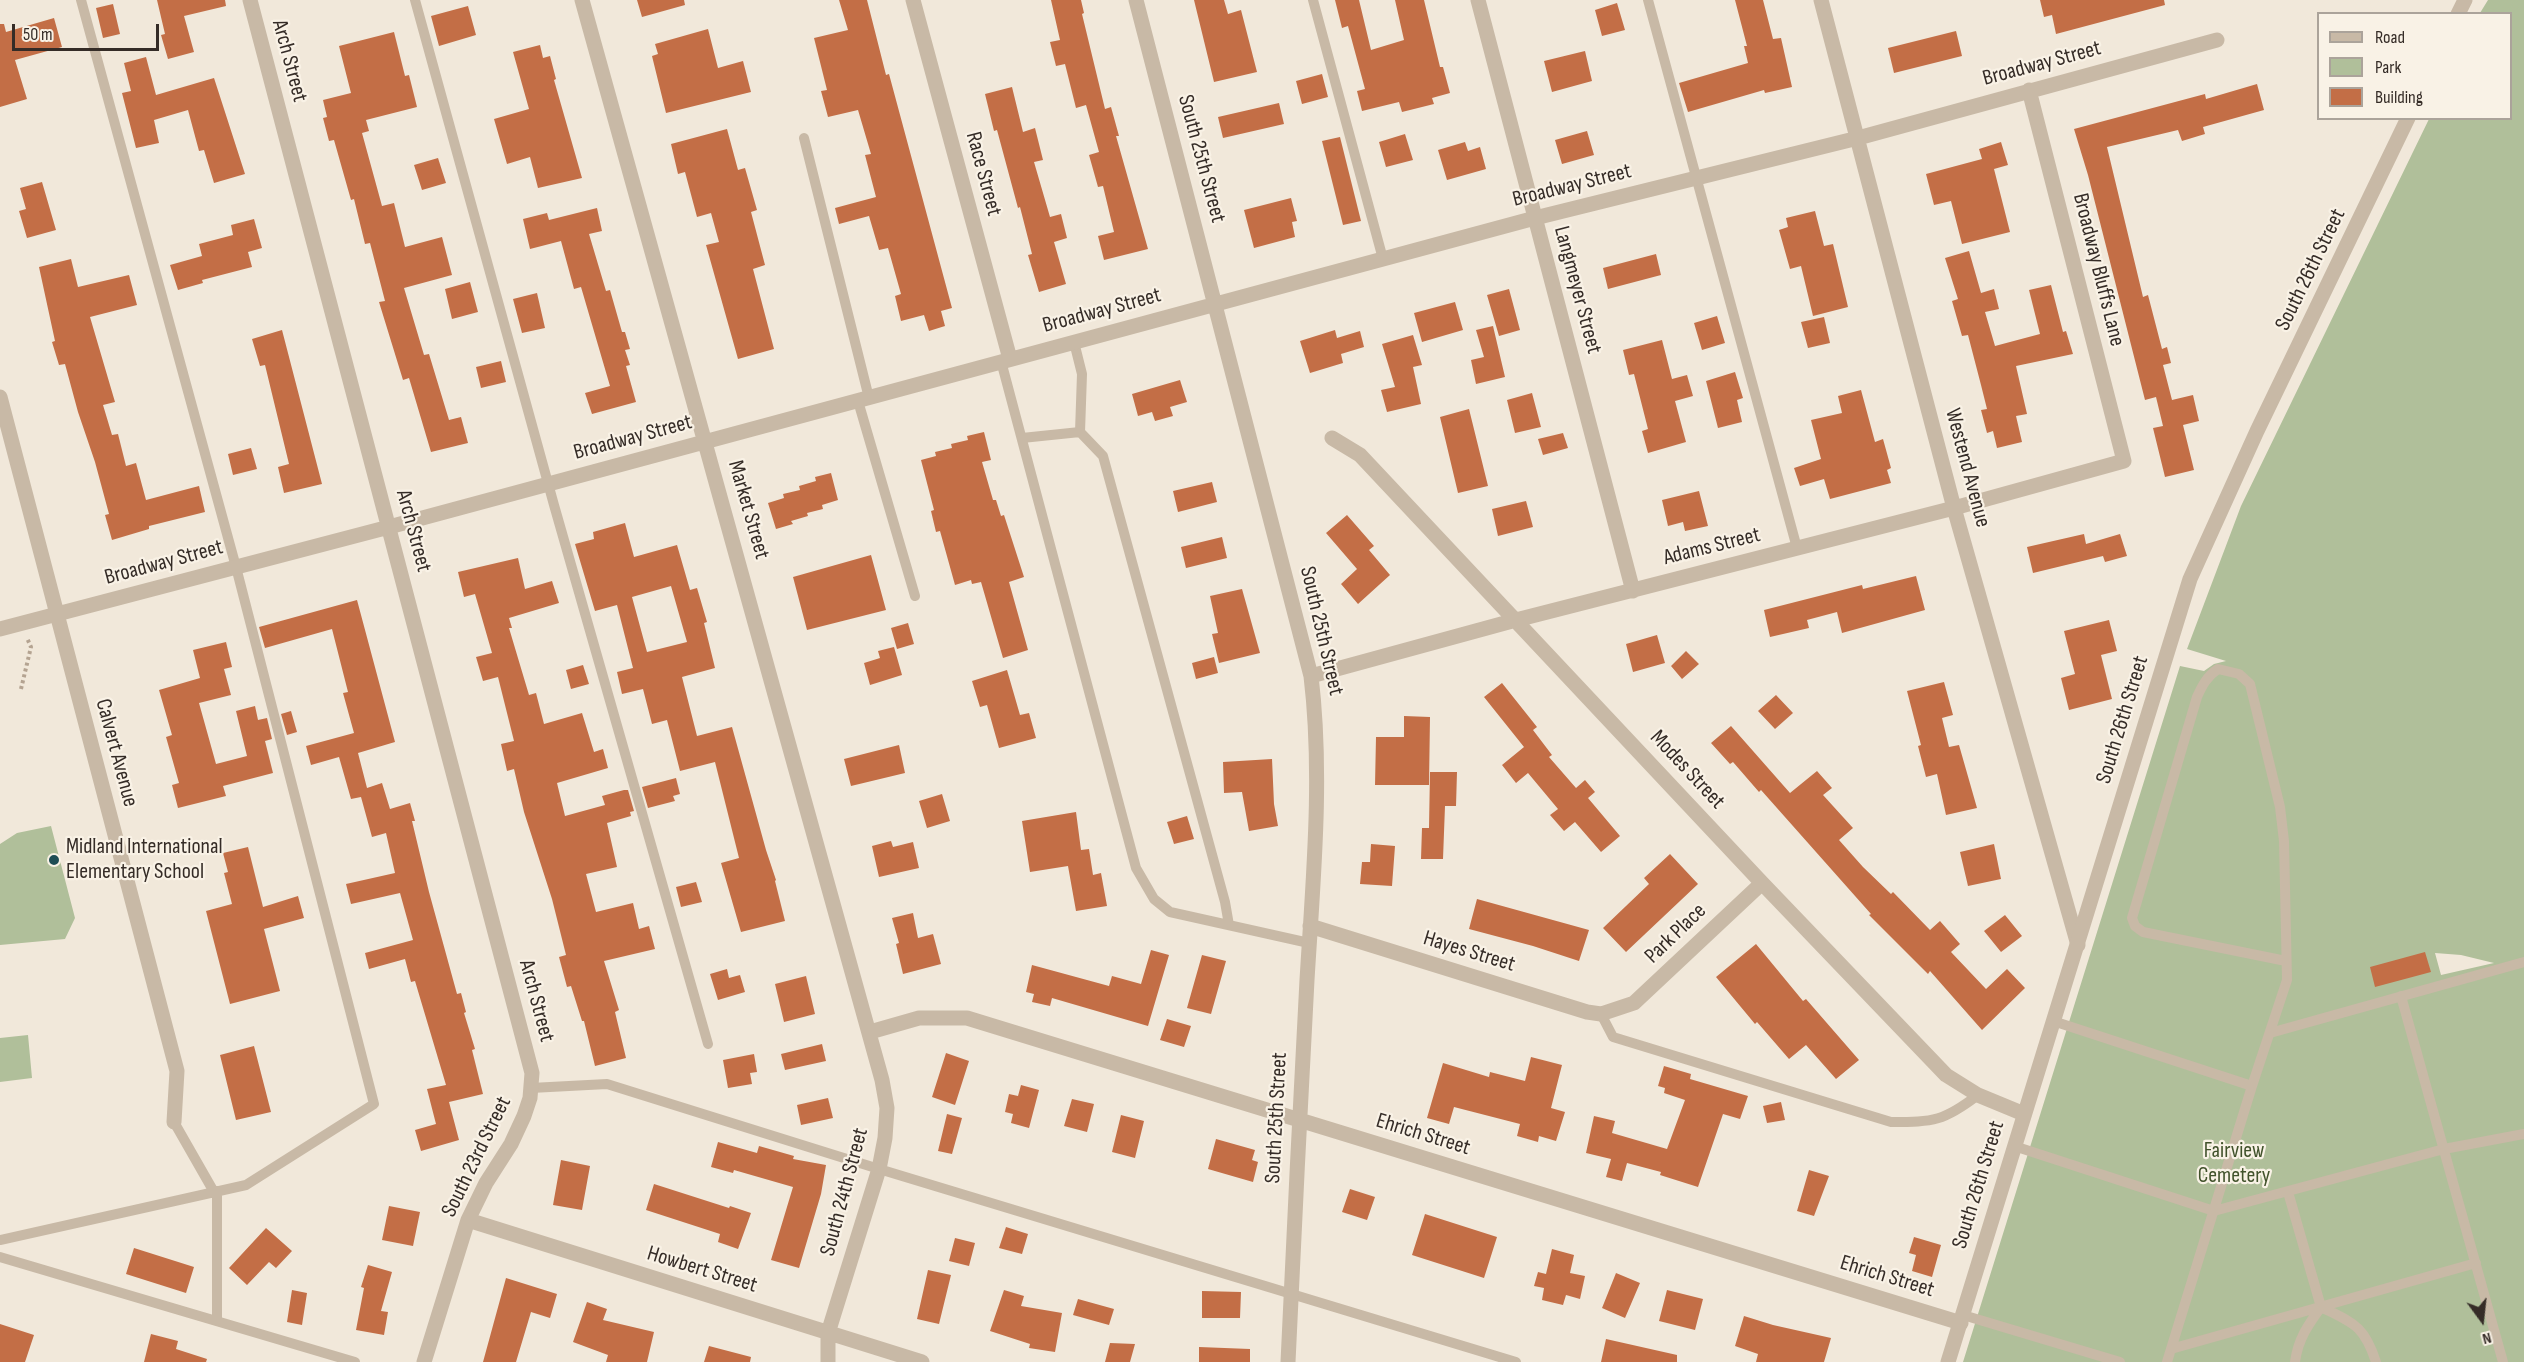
<!DOCTYPE html>
<html>
<head>
<meta charset="utf-8">
<style>
	body { margin:0 }
	#map { position:relative; width:2524px; height:1362px; overflow:hidden; background:#f1e8da; font-family:"Sofia Sans Condensed",sans-serif }
	canvas { display:block }
	.legend { position:absolute; left:2317px; top:12px; width:195px; height:108px; box-sizing:border-box; background:#f9f2e6; border:2px solid #aba39a; margin:0; padding:8px 10px; list-style:none; font-size:18px; color:#352c27 }
	.legend li { display:flex; align-items:center; gap:12px; height:30px }
	.legend b { width:30px; border:2px solid #aba39a }
	.north { position:absolute; left:2452px; top:1290px; width:60px; height:60px; -webkit-text-stroke:4px #f9f2e6; paint-order:stroke; rotate:165deg; font-size:16px; font-weight:700; line-height:24px; text-align:center; color:#352c27 }
	.north::after { content:''; display:block; margin:auto; width:21px; height:27px; background:#352c27; clip-path:polygon(50% 0,100% 100%,50% 72%,0 100%) }
	.scale { position:absolute; left:12px; top:24px; width:147px; height:27px; box-sizing:border-box; border:3px solid #352c27; border-top:0; padding-left:8px; font-size:18px; line-height:21px; white-space:nowrap; color:#352c27; -webkit-text-stroke:4px #f9f2e6; paint-order:stroke }
</style>
</head>
<body>
<div id="map">
<canvas width="2524" height="1362"></canvas>
<ul class="legend">
<li><b style="height:8px;background:#c8b9a6"></b>Road</li>
<li><b style="height:16px;background:#b0bf9a"></b>Park</li>
<li><b style="height:16px;background:#c36e46"></b>Building</li>
</ul>
<div class="north">N</div>
<div class="scale">50 m</div>
</div>
<script>
const context = document.querySelector('canvas').getContext('2d');
context.lineJoin = 'round';
function fillPath(path, color) { context.fillStyle = color; context.fill(path, 'evenodd'); }
function trace(path, color, width, dash) { context.strokeStyle = color; context.lineWidth = width; context.lineCap = dash ? 'butt' : 'round'; context.setLineDash(dash || []); context.stroke(path); }
function write(font, color, halo, rows, align = 'center') {
  context.font = font + ' "Sofia Sans Condensed",sans-serif'; context.lineWidth = 4.5; context.setLineDash([]); context.textBaseline = 'middle'; context.strokeStyle = halo; context.fillStyle = color; for (const [text, x, y, turn = 0] of rows) {
    context.save(); context.translate(x, y); context.rotate((+turn || 0) * Math.PI / 180); context.textAlign = isNaN(turn) ? turn : align; if (halo) context.strokeText(text, 0, 0); context.fillText(text, 0, 0); context.restore();
  }
}
fillPath(new Path2D(`
	M2488 0H2524V1362H1963L2180 666 2204 671 2214 664 2226 661 2187 649 2241 506 2429 119 2510 118V14L2480 13ZM2435 953 2461 955 2494 963 2441 975Z
	M51 826 75 918 65 939 0 945V844L17 833Z
	M28 1035 32 1078 0 1082V1038Z`), '#b0bf9a');
fillPath(new Path2D(`
	M157 0H225L226 6 184 16 194 52 168 59 161 35 165 34Z
	M637 0H684L685 5 642 17Z
	M839 0H867L886 75 889 74 952 308 941 311 945 326 929 331 924 315 901 321 895 296 901 294 888 248 879 250 869 216 839 224 835 208 876 197 865 155 871 154 858 110 828 117 821 91 827 90 814 38 848 30Z
	M1051 0H1081L1084 13 1082 14 1105 109 1111 107 1119 136H1116L1148 249 1104 260 1098 236 1114 232 1103 186 1098 187 1089 155 1099 152 1086 105 1076 108 1065 64 1056 66 1050 42 1060 40Z
	M1194 0H1224L1228 14 1241 10 1257 72 1214 82Z
	M1335 0H1359L1371 50 1404 40 1395 0H1424L1440 67H1443L1450 93 1432 98 1434 104 1402 112 1399 102 1362 111 1357 91 1365 89 1348 26 1342 28Z
	M1735 0H1763L1773 39 1781 38 1792 87 1765 93 1764 90 1688 112 1679 83 1748 63 1744 46H1747Z
	M2040 0H2164L2165 5 2056 34 2052 15 2044 17Z
	M1617 3 1625 30 1602 36 1595 10Z
	M113 4 120 34 103 38 96 8Z
	M468 6 476 35 439 46 431 16Z
	M54 18 62 47 15 60 27 99 0 107V24H4L6 32Z
	M708 29 718 68 743 61 751 92 666 113 652 56 658 54 655 44Z
	M1956 31 1962 56 1894 73 1888 48Z
	M394 32 405 76 409 75 417 107 366 120 369 131 362 133 382 206 394 203 405 247 442 237 452 275 404 288 424 355 429 354 449 420 461 417 468 443 431 452 409 378 403 380 379 302 385 301 370 243 365 244 354 199 351 200 334 140 329 141 323 118 327 117 323 100 351 93 339 46Z
	M540 45 543 58 550 56 556 79 554 80 582 178 538 188 530 157 507 164 494 119 529 109 513 52Z
	M1585 51 1592 81 1552 92 1544 61Z
	M146 57 156 95 214 78 245 174 214 183 204 150 199 151 188 110 154 120 159 143 136 148 122 93 131 91 124 63Z
	M1322 74 1328 97 1302 104 1296 81Z
	M2257 84 2264 110 2203 127 2205 134 2182 141 2178 130 2107 147 2143 297 2148 295 2162 349 2167 347 2171 363 2163 365 2172 400 2193 395 2199 421 2183 425 2194 470 2165 477 2153 428 2163 426 2156 397 2145 400 2088 175 2074 129 2205 94 2206 99Z
	M1012 87 1023 132 1035 128 1043 160 1034 162 1050 217 1061 214 1067 238 1054 242 1066 284 1039 292 1028 255 1032 254 1020 207 1018 208 997 130 994 131 985 94Z
	M1279 103 1284 124 1223 138 1218 117Z
	M727 129 738 170 745 168 757 210 751 212 765 265 753 269 774 349 738 359 706 245 719 242 711 213 697 217 685 172 678 174 671 144Z
	M1587 131 1594 155 1562 164 1555 140Z
	M1405 134 1413 160 1386 167 1379 142Z
	M1340 137 1361 221 1343 225 1322 141Z
	M1465 142 1468 151 1480 147 1486 169 1447 180 1438 150Z
	M2001 142 2008 165 1994 169 2010 232 1962 244 1951 201 1934 205 1926 174 1982 159 1979 149Z
	M438 158 446 183 422 190 414 165Z
	M42 182 56 230 27 238 19 211 26 209 20 188Z
	M1291 198 1297 221 1292 222 1295 237 1254 248 1244 210Z
	M597 208 602 231 589 234 606 291 610 290 622 332H625L630 349 625 350 630 365 626 366 636 402 592 414 585 393 610 386 581 287 574 289 561 241 530 249 523 219 547 213 549 220Z
	M1815 211 1824 246 1833 244 1848 307 1813 316 1801 266 1790 269 1779 230 1788 227 1786 218Z
	M254 219 262 248 248 252 252 267 202 280 203 283 178 290 170 265 202 256 199 244 233 235 231 225Z
	M1969 251 1981 293 1994 289 1999 309 1985 312 1995 346 2040 334 2029 290 2051 285 2063 332 2066 331 2073 354 2016 366 2027 414 2016 416 2022 442 1997 448 1993 431 1987 433 1981 410 1987 409 1981 385 1968 335 1962 336 1952 301 1958 299 1945 258Z
	M1656 254 1661 275 1608 289 1603 268Z
	M71 259 78 287 129 275 137 305 90 317 115 402 103 405 112 435 118 434 126 466 136 463 146 500 199 486 205 512 149 526V529L112 540 105 515 109 514 95 462 78 412 65 364 59 365 52 342 55 341 39 267Z
	M470 282 478 312 452 319 445 289Z
	M1509 289 1520 330 1499 336 1487 295Z
	M537 293 545 328 522 333 513 299Z
	M1455 302 1463 330 1422 342 1414 313Z
	M1717 316 1725 343 1702 350 1694 323Z
	M1824 317 1830 343 1808 348 1801 322Z
	M1493 326 1505 377 1476 384 1471 360 1484 357 1476 330Z
	M282 330 322 484 284 493 278 467 289 464 265 365 260 366 252 339Z
	M1335 330 1337 338 1360 331 1364 347 1341 354 1343 363 1310 373 1300 341Z
	M1413 335 1422 365 1413 367 1421 404 1387 412 1381 390 1395 387 1382 344Z
	M1662 340 1672 379 1687 375 1693 396 1675 401 1686 442 1648 453 1642 431 1648 429 1634 374 1629 375 1623 350Z
	M501 361 506 382 481 388 476 367Z
	M1735 372 1743 398 1737 400 1742 422 1718 428 1706 381Z
	M1180 380 1187 402 1170 407 1173 416 1155 421 1152 412 1138 416 1132 394Z
	M1861 390 1875 442 1883 439 1891 468 1887 470 1891 483 1830 499 1824 479 1800 486 1794 468 1821 459 1811 420 1842 413 1838 396Z
	M1532 393 1541 427 1515 433 1507 400Z
	M1469 409 1488 486 1458 493 1440 417Z
	M984 432 991 460 982 462 993 500H996L1001 516 1004 515 1024 577 1009 582 1028 650 1003 658 981 582 972 584 971 580 955 585 940 531 936 532 931 511 934 510 921 460 936 456 935 452 952 448 951 444 968 440 967 436Z
	M1563 433 1568 448 1543 455 1538 439Z
	M251 448 257 469 233 475 228 454Z
	M831 473 838 500 822 505 823 509 807 513 808 516 791 521 793 524 776 529 768 503 784 498 783 494 800 490 799 486 816 481 815 477Z
	M1212 482 1217 502 1178 512 1173 491Z
	M1699 491 1708 526 1685 531 1683 522 1668 526 1662 500Z
	M1526 501 1533 527 1498 536 1492 509Z
	M1347 515 1374 546 1369 550 1390 575 1358 604 1341 584 1357 569 1326 533Z
	M625 523 634 557 677 545 690 590 697 588 707 622 704 623 715 668 682 677 697 736 732 727 766 850 776 880 775 881 785 921 741 932 721 863 739 858 715 762 680 771 667 720 652 724 643 689 622 694 617 672 633 668 617 605 595 611 575 544 594 539 593 532ZM671 586 687 642 647 652 632 597Z
	M2084 534 2086 544 2120 534 2127 556 2105 562 2103 556 2033 573 2027 547Z
	M1222 537 1227 558 1186 568 1181 547Z
	M871 555 886 610 807 630 793 577Z
	M518 558 525 589 552 581 559 603 509 618 512 628H509L529 695 536 693 544 724 582 713 594 752 603 749 608 768 557 783 565 816 605 805 602 796 624 790H628L634 811 630 812 631 816 607 823 617 867 586 874 596 912 633 903 639 929 649 926 655 949 604 961 619 1010 615 1012 626 1058 595 1066 584 1021H582L571 986 567 987 559 957 566 955 552 899 524 812 514 769 507 771 501 744 514 741 498 677 483 681 476 657 492 653 475 594 464 597 458 572Z
	M1916 576 1925 610 1842 633 1837 612 1807 620 1809 628 1770 637 1764 610 1862 585 1863 589Z
	M1242 589 1260 653 1219 663 1212 634 1218 633 1210 596Z
	M357 600 395 742 358 753 367 788 382 783 390 809 410 803 415 821H412L429 892 457 994 461 993 466 1012 464 1013 475 1049 472 1050 483 1094 449 1102 459 1140 421 1151 415 1130 436 1124 427 1089 446 1085 415 981 411 982 405 959 369 969 365 953 413 940 400 893 351 904 346 884 395 873 386 833 372 837 361 797 351 799 339 757 311 765 306 746 354 733 343 693 348 692 332 629 265 648 259 627Z
	M2109 620 2117 651 2101 655 2112 699 2069 710 2061 678 2075 674 2064 631Z
	M908 623 914 644 897 649 891 628Z
	M1657 635 1665 663 1633 672 1626 644Z
	M226 642 232 667 224 669 231 695 199 703 216 764 247 756 236 711 255 706 258 720 267 718 272 739 265 741 273 773 223 786 226 796 178 808 172 785 179 783 166 737 172 735 159 690 200 678 193 650Z
	M894 647 902 675 870 685 864 663 880 658 878 651Z
	M1686 651 1699 664 1682 679 1671 666Z
	M1214 657 1218 673 1196 679 1192 663Z
	M583 665 589 684 571 689 566 670Z
	M1007 670 1020 715 1029 713 1036 738 999 748 987 705 980 707 972 681Z
	M1944 682 1953 715 1942 718 1949 747 1959 745 1977 808 1946 815 1937 774 1926 777 1918 746 1921 745 1907 691Z
	M1502 683 1537 727 1533 730 1552 755 1549 757 1576 788 1585 780 1595 792 1588 798 1620 836 1601 852 1575 822 1564 831 1550 815 1558 809 1528 773 1516 783 1502 765 1524 747 1484 697Z
	M1776 695 1793 713 1775 729 1758 711Z
	M291 711 297 732 287 735 281 714Z
	M1404 716 1430 717 1429 785H1375L1376 737H1404Z
	M1731 726 1790 793 1817 771 1832 788 1823 795 1853 828 1839 840 1863 867 1891 894 1893 892 1930 930 1940 921 1960 944 1951 952 1986 989 2007 969 2025 988 1982 1030 1930 971 1928 974 1869 915 1871 914 1761 790 1759 792 1733 762 1730 764 1711 743Z
	M899 745 905 773 851 786 844 759Z
	M1272 759 1274 804 1278 826 1249 831 1242 792 1224 793 1223 762Z
	M1430 772H1457L1456 806H1445L1443 859H1421L1422 828H1429Z
	M676 778 680 794 673 796 675 801 648 808 642 787Z
	M942 794 950 821 927 828 919 801Z
	M1076 812 1081 850 1089 849 1093 875 1101 873 1107 906 1076 911 1068 866 1030 872 1022 821Z
	M1187 816 1194 839 1174 844 1167 822Z
	M891 841 893 847 913 842 919 868 879 877 872 846Z
	M1371 844 1395 846 1392 886 1360 884 1362 862H1370Z
	M1994 844 2001 879 1968 886 1960 852Z
	M248 847 263 907 298 896 304 918 264 929 280 991 230 1004 206 911 232 904 224 873 228 872 223 853Z
	M1670 854 1698 884 1626 952 1603 928 1649 884 1644 878Z
	M696 882 702 902 681 907 676 887Z
	M1477 899 1589 930 1579 961 1533 946 1469 929Z
	M913 913 918 938 933 934 941 964 903 974 896 944 899 943 892 918Z
	M2005 915 2022 936 2001 952 1984 931Z
	M1756 944 1803 1001 1806 999 1859 1060 1836 1079 1806 1045 1789 1059 1757 1022 1755 1024 1716 977Z
	M1151 950 1169 955 1148 1026 1052 998 1050 1006 1032 1002 1034 994 1026 992 1032 965 1109 986 1112 976 1141 984Z
	M2425 952 2431 972 2375 987 2370 967Z
	M1202 955 1226 961 1211 1014 1187 1008Z
	M727 969 729 978 740 975 745 992 718 1000 710 974Z
	M806 976 815 1014 784 1022 775 984Z
	M1167 1019 1191 1026 1184 1047 1160 1040Z
	M822 1044 826 1061 785 1070 781 1054Z
	M254 1046 271 1112 236 1120 220 1055Z
	M946 1053 969 1061 955 1105 932 1097Z
	M754 1054 757 1072 750 1073 752 1084 728 1088 723 1060Z
	M1531 1057 1562 1065 1551 1108 1565 1112 1556 1141 1539 1136 1538 1142 1517 1136 1520 1124 1454 1107 1449 1124 1427 1118 1443 1063 1489 1077 1490 1072 1525 1081Z
	M1664 1066 1691 1074 1690 1079 1748 1096 1740 1119 1723 1114 1698 1187 1660 1175 1661 1172 1627 1163 1622 1181 1606 1177 1611 1159 1586 1153 1594 1116 1615 1121 1612 1133 1667 1149 1685 1100 1664 1093 1665 1088 1658 1086Z
	M1021 1085 1039 1090 1029 1128 1011 1123 1013 1114 1005 1112 1009 1094 1018 1096Z
	M828 1098 833 1118 801 1125 797 1105Z
	M1072 1099 1094 1104 1087 1132 1064 1126Z
	M1781 1102 1785 1120 1767 1123 1763 1106Z
	M947 1114 962 1118 952 1154 938 1151Z
	M1121 1115 1144 1121 1135 1158 1112 1152Z
	M1216 1139 1255 1150 1252 1160 1258 1162 1253 1182 1208 1169Z
	M718 1142 757 1153 759 1146 794 1156 793 1159 826 1165 821 1194 799 1268 771 1260 793 1187 734 1170 733 1173 711 1167Z
	M561 1160 590 1166 582 1210 553 1205Z
	M1809 1170 1829 1176 1814 1216 1797 1211Z
	M654 1184 729 1208 730 1206 751 1213 738 1249 718 1242 720 1234 646 1210Z
	M1350 1189 1375 1197 1367 1220 1342 1212Z
	M389 1206 420 1212 413 1246 382 1240Z
	M1425 1214 1497 1237 1484 1278 1412 1255Z
	M1006 1227 1028 1234 1022 1254 999 1248Z
	M266 1228 292 1251 276 1268 269 1262 247 1285 229 1268Z
	M1914 1237 1941 1245 1932 1277 1912 1271 1916 1255 1909 1253Z
	M955 1238 975 1243 969 1266 949 1261Z
	M134 1248 194 1267 186 1293 126 1274Z
	M1552 1249 1574 1255 1570 1273 1585 1276 1580 1299 1566 1295 1563 1305 1542 1300 1544 1288 1534 1286 1538 1272 1546 1274Z
	M368 1265 392 1272 381 1311 388 1312 384 1335 356 1330 364 1288 361 1287Z
	M928 1270 951 1275 939 1324 917 1319Z
	M1616 1273 1640 1283 1625 1318 1602 1308Z
	M506 1278 557 1294 550 1318 531 1312 516 1362H483Z
	M292 1290 307 1293 302 1325 287 1322Z
	M1004 1290 1024 1296 1021 1306 1062 1313 1055 1352 1029 1348 1030 1344 990 1331Z
	M1667 1290 1703 1299 1695 1330 1659 1321Z
	M1202 1291 1241 1292 1240 1318H1202Z
	M1078 1299 1114 1309 1109 1325 1073 1315Z
	M587 1302 607 1309 603 1320 654 1332 647 1362H606L608 1355 573 1342Z
	M1744 1316 1773 1325 1831 1338 1824 1362H1756L1758 1354 1735 1346Z
	M0 1324 34 1335 25 1362H0Z
	M151 1334 178 1341 176 1349 207 1359 206 1362H144Z
	M1606 1339 1677 1355V1362H1601Z
	M1110 1343 1135 1344 1130 1362H1105Z
	M709 1346 751 1357 750 1362H704Z
	M1199 1347 1250 1349V1362H1199Z`), '#c36e46');
trace(new Path2D(`
	M21 689 31 647 27 638`), '#b4a391', 4, [3, 3]);
trace(new Path2D(`
	M415 0 554 505 708 1044
	M1313 0 1383 259
	M1648 0 1797 548
	M804 138 869 398
	M1074 342 1082 374 1080 432
	M1001 361 1136 868 1154 899 1170 912 1309 943
	M858 401 915 596
	M1022 438 1080 432 1103 456 1225 902 1229 925
	M2401 996 2503 1362
	M1601 1014 1613 1037 1891 1122C1934 1122 1944 1121 1978 1095
	M2053 1021 2252 1086
	M2270 1033 2524 962
	M531 1088 607 1084 879 1169 1516 1362
	M174 1122 214 1192
	M2014 1146 2214 1211 2444 1149 2524 1134
	M217 1191V1321
	M2288 1192 2321 1307C2308 1325 2298 1339 2295 1362
	M0 1240 246 1185 374 1104 236 567 81 0
	M0 1257 355 1362
	M2321 1307C2353 1323 2364 1325 2376 1362
	M1963 1315 2120 1362
	M2171 1349 2476 1263
	M2167 1362 2252 1086 2287 980 2284 841 2280 807 2250 684 2239 674 2218 669C2207 676 2202 686 2197 697L2132 918 2135 926 2143 932 2286 961`), '#c8b9a6', 10);
trace(new Path2D(`
	M250 0 532 1073 530 1098 524 1116 511 1144 486 1183 468 1220 424 1362
	M582 0 882 1080 887 1108 885 1138 879 1169 828 1333V1362
	M913 0 1010 359
	M1136 0 1311 676C1323 776 1313 880 1307 980 1300 1107 1294 1235 1288 1362
	M1478 0 1633 591
	M1821 0 1954 508 2078 945
	M0 397 177 1071 174 1122
	M1332 438 1360 455 1762 883 1946 1075 1978 1095 2024 1114
	M0 629 389 527 1535 218 1858 138 2217 40
	M1311 676 1516 620 1954 508 2124 461 2029 90
	M1310 926 1587 1012 1601 1014 1634 1003 1762 883
	M870 1032 919 1018H967L1961 1323
	M468 1220 922 1362`), '#c8b9a6', 15);
trace(new Path2D(`
	M2458 14 2465 0
	M1948 1362 2190 579 2257 431 2408 118`), '#c8b9a6', 15);
for (const [x, y, r, color] of [
	[54,860,6,"#1e4d55"]
]) { const dot = new Path2D(); dot.arc(x, y, r, 0, 2 * Math.PI); context.fillStyle = color; context.fill(dot); trace(dot, '#f9f2e6', 2); }
write('22px', '#352c27', '#f9f2e6', [
	["Arch Street",289,61,75],
	["Broadway Street",2042,64,-15],
	["South 25th Street",1201,159,75],
	["Race Street",983,174,75],
	["Broadway Street",1572,186,-14],
	["Broadway Bluffs Lane",2098,270,76],
	["South 26th Street",2311,270,-64],
	["Langmeyer Street",1577,290,75],
	["Broadway Street",1102,311,-15],
	["Broadway Street",633,438,-15],
	["Westend Avenue",1967,468,75],
	["Market Street",748,510,74],
	["Arch Street",413,531,75],
	["Adams Street",1712,547,-14],
	["Broadway Street",164,563,-15],
	["South 25th Street",1321,631,77],
	["South 26th Street",2123,720,-73],
	["Calvert Avenue",116,753,75],
	["Modes Street",1687,770,47],
	["Park Place",1676,934,-44],
	["Hayes Street",1469,952,17],
	["Arch Street",536,1001,75],
	["South 25th Street",1277,1118,-87],
	["Ehrich Street",1423,1135,17],
	["South 23rd Street",477,1157,-64],
	["South 26th Street",1979,1185,-73],
	["South 24th Street",845,1192,-75],
	["Howbert Street",702,1270,17],
	["Ehrich Street",1887,1277,17]
]);
write('22px', '#352c27', '#f9f2e6', [
	["Midland International",66,847],
	["Elementary School",66,872]
], 'left');
write('22px', '#41522b', '#f9f2e6', [
	["Fairview",2234,1151],
	["Cemetery",2234,1176]
]);
</script>
</body>
</html>
